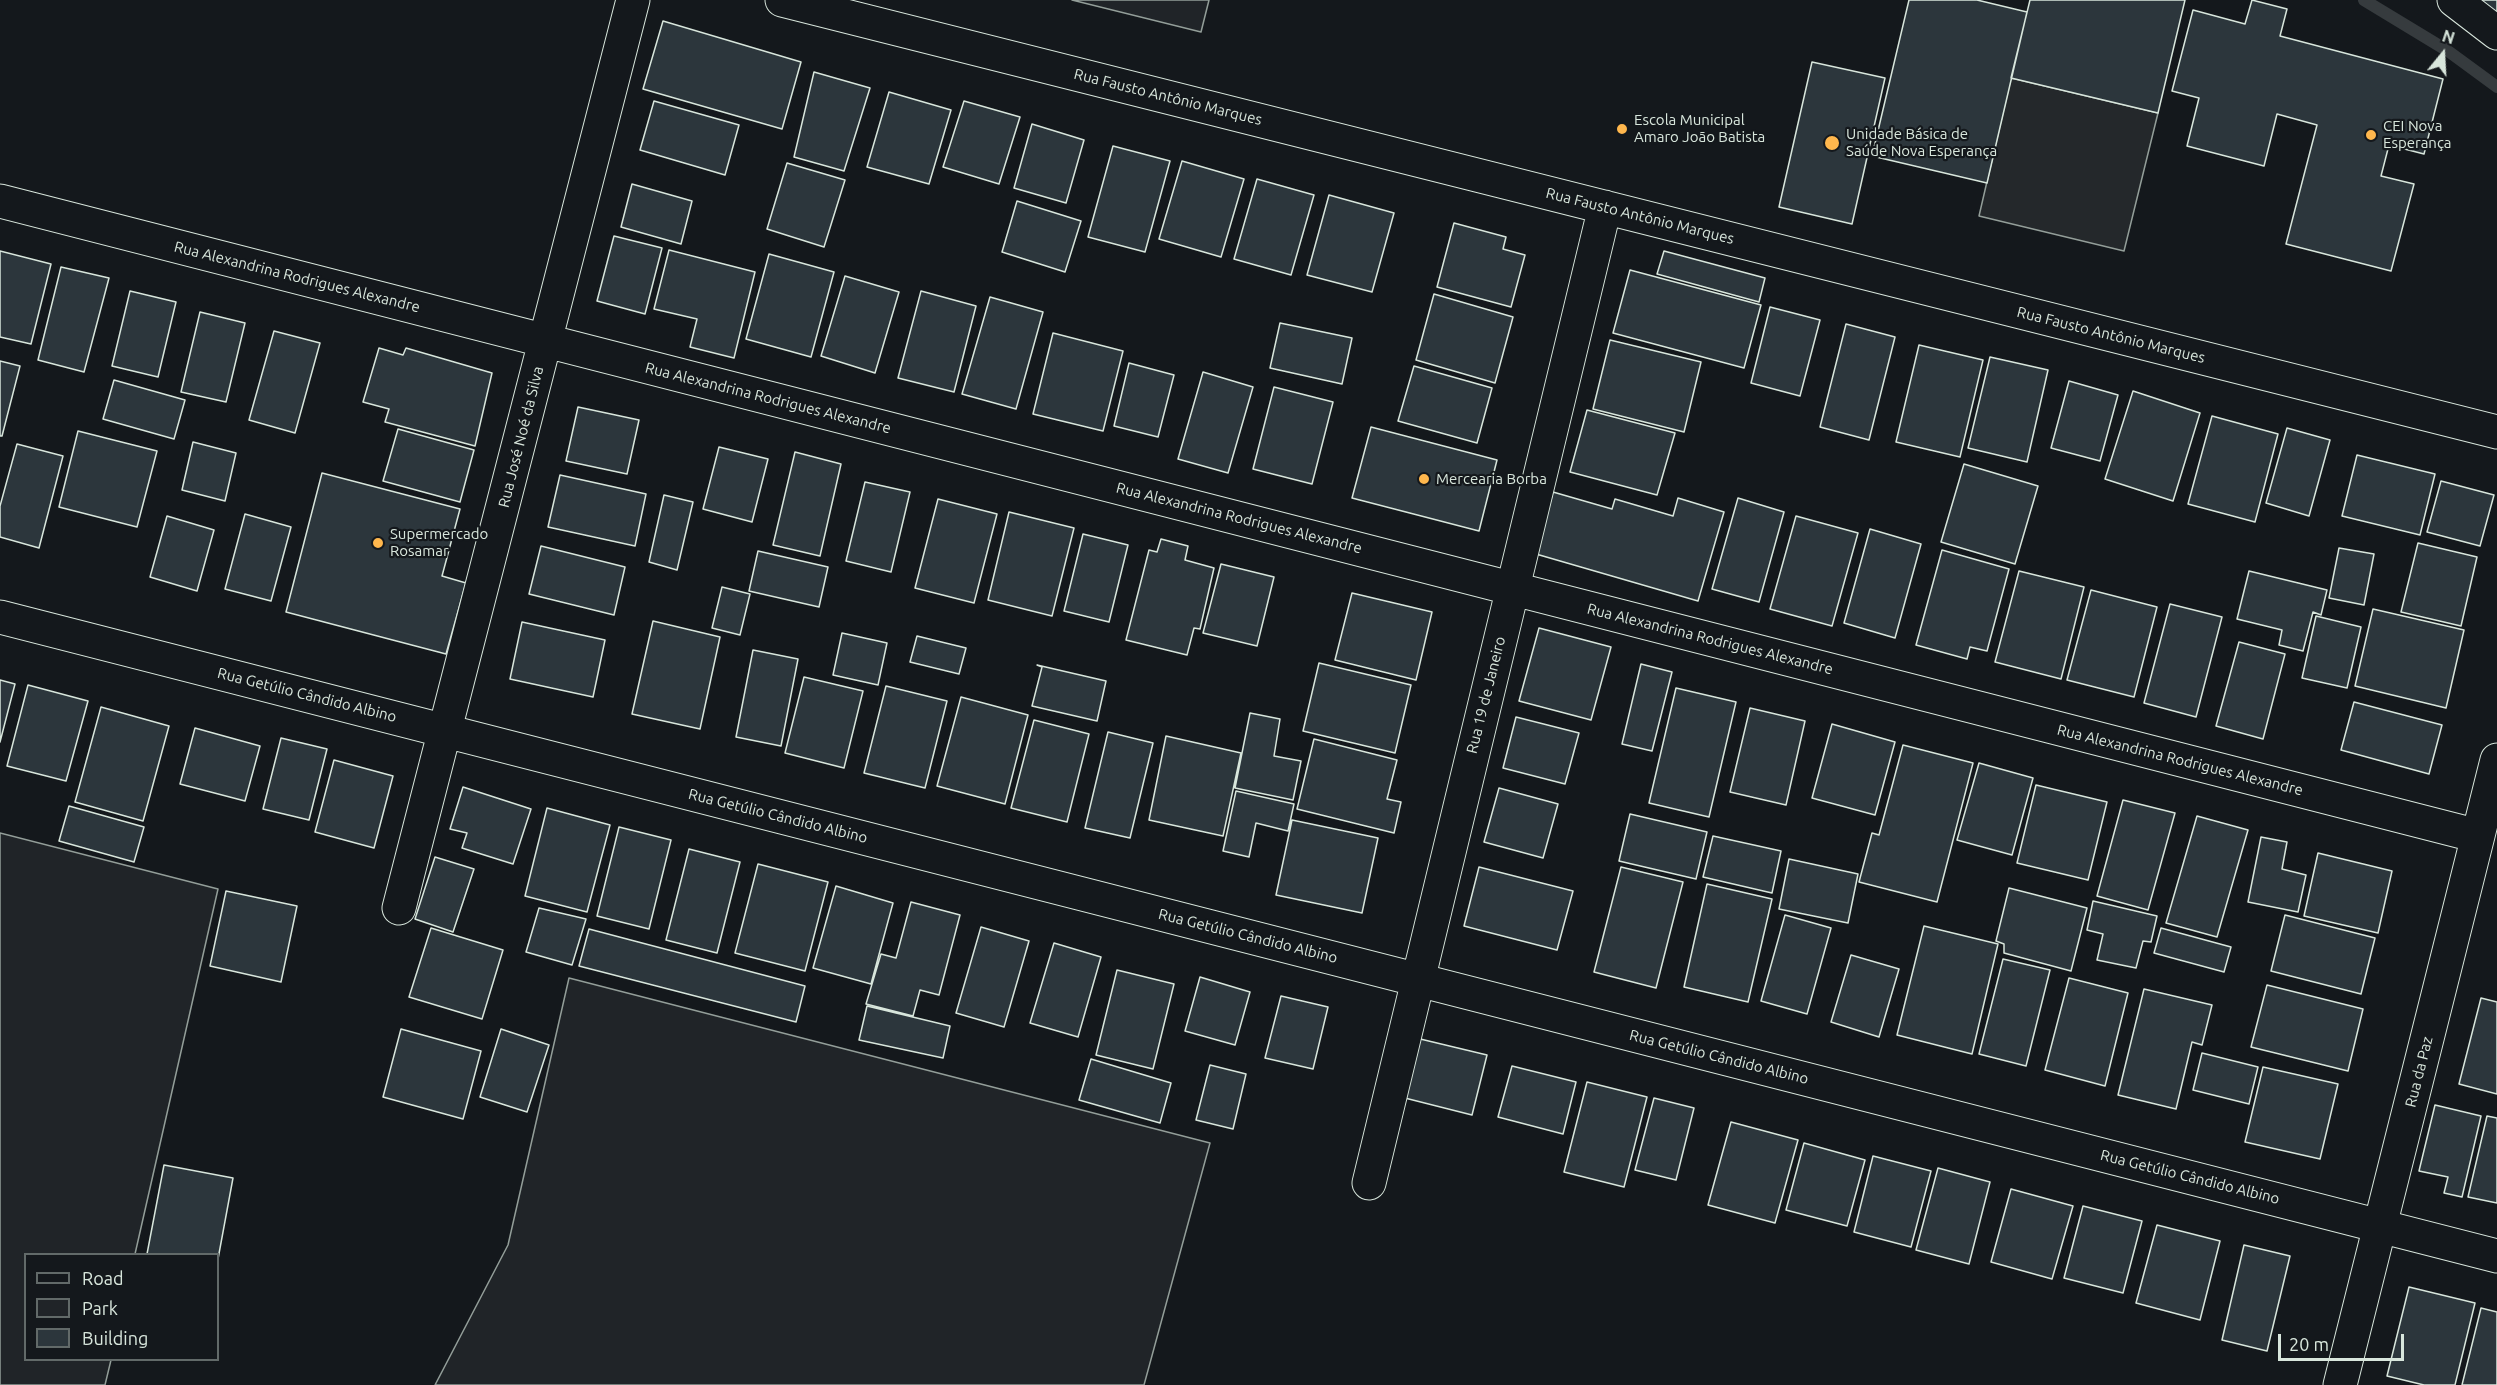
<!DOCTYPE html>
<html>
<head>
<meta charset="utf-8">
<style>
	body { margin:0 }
	#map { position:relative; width:2497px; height:1385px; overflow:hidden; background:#14181c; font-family:Ubuntu,sans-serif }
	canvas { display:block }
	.legend { position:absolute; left:24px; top:1253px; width:195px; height:108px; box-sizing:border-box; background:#14181c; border:2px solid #626a69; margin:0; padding:8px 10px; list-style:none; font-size:18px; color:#d8e6dc }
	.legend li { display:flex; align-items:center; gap:12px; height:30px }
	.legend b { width:30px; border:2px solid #626a69 }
	.north { position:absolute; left:2413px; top:24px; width:60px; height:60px; -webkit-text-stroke:4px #14181c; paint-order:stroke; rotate:18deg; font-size:16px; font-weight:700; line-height:24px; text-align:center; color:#d8e6dc }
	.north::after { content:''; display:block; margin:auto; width:21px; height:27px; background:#d8e6dc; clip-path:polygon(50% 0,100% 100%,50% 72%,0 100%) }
	.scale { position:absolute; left:2278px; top:1334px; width:126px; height:27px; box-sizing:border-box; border:3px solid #d8e6dc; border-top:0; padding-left:8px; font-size:18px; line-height:21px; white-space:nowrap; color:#d8e6dc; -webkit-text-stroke:4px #14181c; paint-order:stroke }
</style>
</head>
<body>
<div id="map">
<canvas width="2497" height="1385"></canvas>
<ul class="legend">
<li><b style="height:8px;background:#14181c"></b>Road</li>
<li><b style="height:16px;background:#202428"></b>Park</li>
<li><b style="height:16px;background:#2c363c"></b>Building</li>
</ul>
<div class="north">N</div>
<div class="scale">20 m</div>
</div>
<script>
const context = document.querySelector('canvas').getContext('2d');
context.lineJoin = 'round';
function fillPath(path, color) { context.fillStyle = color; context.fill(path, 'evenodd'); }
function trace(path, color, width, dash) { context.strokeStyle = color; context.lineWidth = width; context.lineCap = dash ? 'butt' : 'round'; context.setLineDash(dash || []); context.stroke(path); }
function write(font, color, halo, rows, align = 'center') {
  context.font = font + ' Ubuntu,sans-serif'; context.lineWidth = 4.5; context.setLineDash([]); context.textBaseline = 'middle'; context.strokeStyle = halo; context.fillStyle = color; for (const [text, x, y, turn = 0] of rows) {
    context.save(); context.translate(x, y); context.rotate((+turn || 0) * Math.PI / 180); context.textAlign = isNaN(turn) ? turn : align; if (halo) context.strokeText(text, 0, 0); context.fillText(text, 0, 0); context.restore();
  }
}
const green = new Path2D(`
	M1072 0H1209L1201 32Z
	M0 833 218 889 135 1254H26V1360H111L105 1385H0Z
	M569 978 1210 1143 1144 1385H435L508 1245Z`);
fillPath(green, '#202428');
trace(green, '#939e99', 1.5);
const parking = new Path2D(`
	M2011 78 2158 113 2124 251 1979 216Z`);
fillPath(parking, '#24282b');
trace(parking, '#939e99', 1.5);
trace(new Path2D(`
	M2364 0 2448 51 2497 87`), '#363b3e', 12);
const building = new Path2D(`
	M1909 0H1977L2027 12 1987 183 1872 156Z
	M2030 0H2185L2158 113 2011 78Z
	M2252 0 2287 9 2280 36 2443 79 2424 154 2389 145 2381 176 2414 184 2391 271 2286 244 2317 125 2277 114 2264 166 2187 146 2199 98 2172 91 2193 10 2245 24Z
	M2472 0H2497V16Z
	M663 21 801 62 782 129 643 89Z
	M1812 62 1885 78 1852 224 1779 207Z
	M814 72 870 88 844 171 794 157Z
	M889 92 951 110 929 184 867 167Z
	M654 101 739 125 725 175 640 150Z
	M964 101 1020 117 999 184 943 167Z
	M1032 124 1084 140 1066 203 1014 188Z
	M1113 146 1170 161 1145 252 1088 237Z
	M1182 161 1244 179 1221 257 1159 239Z
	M787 163 845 180 824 247 767 229Z
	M1257 179 1314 195 1291 275 1234 259Z
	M632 184 692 201 681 244 621 227Z
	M1329 195 1394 213 1372 292 1307 275Z
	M1017 201 1081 221 1065 272 1002 252Z
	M1454 223 1506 237 1503 249 1525 255 1511 307 1437 287Z
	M614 236 662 248 645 314 597 301Z
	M669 250 755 272 734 358 690 347 697 319 654 309Z
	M0 251 51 264 31 344 0 337Z
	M1664 251 1765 278 1759 302 1657 274Z
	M769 254 834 272 811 357 746 339Z
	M61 267 109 278 84 372 38 360Z
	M1630 270 1761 305 1744 368 1613 333Z
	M845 276 899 292 875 373 821 356Z
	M130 291 176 302 158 377 112 366Z
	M921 291 976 306 954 392 898 378Z
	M1434 294 1513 317 1495 383 1416 360Z
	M990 297 1043 312 1016 409 962 394Z
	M1770 307 1820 320 1800 396 1751 383Z
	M200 312 245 323 226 402 181 392Z
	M1280 323 1352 338 1342 384 1270 368Z
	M1846 324 1895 337 1869 440 1820 427Z
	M274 331 320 343 295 433 249 420Z
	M1053 333 1123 351 1103 431 1033 414Z
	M1610 340 1701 362 1684 432 1593 409Z
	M1919 345 1983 360 1960 457 1896 442Z
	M379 348 403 355 406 348 492 373 475 446 385 422 389 409 363 402Z
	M1990 357 2048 370 2027 462 1968 448Z
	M0 361 20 366 2 436H0Z
	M1129 363 1174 375 1158 437 1114 426Z
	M1414 366 1492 388 1477 443 1398 421Z
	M1203 372 1253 387 1228 473 1178 459Z
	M114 380 185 400 174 439 103 419Z
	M2069 381 2118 395 2100 461 2051 448Z
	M1274 387 1333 402 1312 484 1253 469Z
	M2133 391 2200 413 2173 501 2105 479Z
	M578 407 639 420 627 474 566 461Z
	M1587 410 1675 433 1657 495 1570 472Z
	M2212 416 2278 434 2255 522 2188 504Z
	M1371 427 1497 460 1479 531 1352 498Z
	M2287 428 2330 440 2309 516 2266 503Z
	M398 429 474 450 460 502 383 481Z
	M78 431 157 451 137 527 59 507Z
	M193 442 236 453 225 501 182 490Z
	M17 444 63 456 39 548 0 537V506Z
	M719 447 768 459 752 522 703 509Z
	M795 452 841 464 820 556 773 545Z
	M2357 455 2435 474 2420 535 2342 516Z
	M1964 464 2038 486 2015 564 1941 542Z
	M322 473 460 509 442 576 466 583 446 654 286 612Z
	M560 475 646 494 635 546 548 527Z
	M2441 481 2494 495 2480 546 2427 532Z
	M865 482 910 492 891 572 846 561Z
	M1553 492 1612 509 1615 499 1673 516 1678 498 1724 512 1698 601 1536 554Z
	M664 495 693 502 677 570 649 562Z
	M1738 498 1784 512 1759 602 1712 589Z
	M938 499 997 514 974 603 915 588Z
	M1009 512 1074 528 1052 616 988 600Z
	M245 514 291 527 271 601 225 589Z
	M167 516 214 530 197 591 150 577Z
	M1796 516 1858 533 1832 626 1770 609Z
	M1870 529 1921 544 1895 638 1844 623Z
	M1083 534 1128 545 1109 622 1064 611Z
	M1161 539 1188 546 1185 560 1214 568 1200 629 1194 628 1187 655 1126 640 1149 550 1157 552Z
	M2418 543 2477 557 2461 626 2401 612Z
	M541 546 625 567 614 615 529 594Z
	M2339 548 2374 554 2364 605 2329 598Z
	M1942 550 2009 569 1987 651 1970 647 1967 659 1916 645Z
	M758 551 828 567 819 607 749 591Z
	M1221 564 1274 577 1257 646 1203 633Z
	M2019 571 2084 587 2061 679 1995 662Z
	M2249 571 2327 590 2321 615 2313 612 2303 651 2279 645 2282 630 2237 619Z
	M722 587 750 594 740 635 712 628Z
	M2091 590 2157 607 2134 697 2067 680Z
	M1352 593 1432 612 1416 680 1335 660Z
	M2170 604 2222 617 2196 717 2144 703Z
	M2373 609 2464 630 2446 708 2355 686Z
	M2316 616 2361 627 2347 688 2302 678Z
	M653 621 720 637 700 729 632 714Z
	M522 622 605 640 593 697 510 679Z
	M1539 628 1611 647 1591 720 1519 701Z
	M842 633 887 643 878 685 833 675Z
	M917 636 966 648 959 674 910 662Z
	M2239 642 2285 654 2263 739 2216 726Z
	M753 650 798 659 781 746 736 737Z
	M1319 663 1411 685 1395 753 1303 731Z
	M1641 664 1672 672 1652 751 1622 744Z
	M1037 665 1106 681 1097 721 1032 706 1042 667Z
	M804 677 863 691 844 768 785 753Z
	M0 680 15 684 0 742Z
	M28 685 88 701 66 781 7 766Z
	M886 686 947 701 925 788 864 773Z
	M1676 688 1736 702 1709 817 1649 803Z
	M961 697 1028 715 1005 804 937 786Z
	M2354 702 2442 725 2429 774 2341 750Z
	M101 707 169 726 143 821 75 802Z
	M1750 708 1805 721 1786 805 1730 792Z
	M1250 713 1280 719 1274 756 1301 761 1293 800 1235 788Z
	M1516 717 1579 733 1565 784 1503 768Z
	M1034 720 1089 734 1067 822 1011 808Z
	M1832 724 1895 742 1875 815 1812 798Z
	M195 728 260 746 245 801 180 784Z
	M1108 732 1153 743 1130 838 1085 828Z
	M1166 736 1241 753 1223 836 1149 820Z
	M281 738 327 749 309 820 263 809Z
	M1314 739 1397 760 1387 799 1401 802 1394 833 1297 809Z
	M1903 745 1973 763 1937 902 1859 882 1872 833 1879 835Z
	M334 760 393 776 374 848 315 832Z
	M1979 763 2033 778 2012 855 1957 840Z
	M2036 785 2107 802 2088 880 2017 863Z
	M463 787 531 809 513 864 462 848 467 833 450 829Z
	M1499 788 1558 804 1543 858 1484 842Z
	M1236 791 1294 804 1288 831 1256 823 1249 857 1223 851Z
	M2123 800 2175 813 2148 910 2097 896Z
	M69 806 144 827 134 862 59 841Z
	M547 808 610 825 587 912 525 896Z
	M1630 814 1707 832 1696 879 1619 861Z
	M2197 816 2248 830 2217 937 2166 923Z
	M1292 820 1378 838 1362 913 1276 895Z
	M619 827 671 840 649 929 597 916Z
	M1713 836 1781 851 1772 893 1703 877Z
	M2261 837 2287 842 2282 869 2306 875 2298 912 2248 902Z
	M689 849 740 862 717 953 666 940Z
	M2318 853 2392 871 2378 933 2304 916Z
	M435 857 474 869 453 932 415 919Z
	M1789 859 1858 874 1848 923 1779 909Z
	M758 864 828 882 805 971 735 953Z
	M1479 867 1573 891 1557 950 1464 926Z
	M1621 867 1683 882 1656 988 1594 972Z
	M1707 884 1772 899 1748 1002 1684 987Z
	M836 886 893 903 871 984 813 968Z
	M2009 888 2087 908 2071 971 2004 953V944L1996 941Z
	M226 891 297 906 281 982 210 966Z
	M2093 901 2157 916 2151 942 2143 941 2136 968 2097 960 2103 934 2087 930Z
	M911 902 960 915 939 995 920 990 913 1016 866 1004 881 954 896 958Z
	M539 908 586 919 572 965 526 952Z
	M1785 915 1831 928 1807 1014 1761 1001Z
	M2285 915 2375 938 2361 994 2271 971Z
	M1924 926 1998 944 1972 1054 1897 1035Z
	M981 927 1029 941 1004 1027 956 1013Z
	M431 928 503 950 482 1019 409 997Z
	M2161 928 2231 947 2224 972 2154 953Z
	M589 929 805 986 796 1022 579 966Z
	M1054 943 1101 957 1078 1037 1030 1023Z
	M1851 955 1899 969 1879 1037 1831 1022Z
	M2003 959 2050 970 2026 1066 1979 1054Z
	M1117 970 1174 984 1153 1069 1096 1055Z
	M1200 977 1250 992 1235 1045 1185 1031Z
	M2069 978 2128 993 2105 1086 2045 1070Z
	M2267 985 2363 1009 2348 1071 2251 1047Z
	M2144 989 2212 1005 2202 1045 2192 1042 2176 1109 2118 1095Z
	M1281 996 1328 1007 1313 1069 1265 1058Z
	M2481 998 2497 1002V1094L2459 1084Z
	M867 1006 950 1026 943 1058 859 1040Z
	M401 1029 481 1051 463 1119 383 1097Z
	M501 1029 549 1045 527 1112 480 1097Z
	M1412 1037 1487 1055 1472 1115 1397 1096Z
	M2202 1053 2258 1067 2249 1104 2193 1090Z
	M1091 1059 1171 1083 1160 1123 1079 1100Z
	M1210 1065 1246 1074 1233 1129 1196 1120Z
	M1512 1066 1576 1082 1563 1134 1498 1117Z
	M2263 1067 2338 1084 2320 1159 2245 1142Z
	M1587 1082 1647 1097 1624 1187 1564 1172Z
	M1654 1098 1694 1108 1676 1180 1635 1170Z
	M2435 1105 2481 1116 2462 1197 2444 1193 2448 1177 2419 1171Z
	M2487 1116 2497 1118V1203L2468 1197Z
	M1731 1122 1798 1140 1775 1223 1708 1205Z
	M1804 1143 1865 1160 1847 1226 1786 1210Z
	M1873 1156 1931 1171 1911 1247 1854 1232Z
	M164 1165 233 1178 218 1259V1254H147Z
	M1938 1168 1990 1182 1969 1264 1916 1250Z
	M2011 1189 2073 1206 2052 1279 1991 1262Z
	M2083 1206 2142 1221 2123 1293 2064 1278Z
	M2157 1225 2220 1241 2200 1320 2136 1303Z
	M2244 1245 2290 1256 2267 1351 2222 1340Z
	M2409 1287 2475 1303 2455 1385H2424L2387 1376Z
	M2481 1308 2497 1312V1385H2462Z`);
fillPath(building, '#2c363c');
trace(building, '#d8e6dc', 1.5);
const minor = new Path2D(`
	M782 0 2497 432
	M2454 0 2497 33
	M0 201 2478 836
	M0 617 2497 1256
	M399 908 633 0
	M1369 1183 1605 207
	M2340 1385 2497 760`);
trace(minor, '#d8e6dc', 35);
trace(minor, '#14181c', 33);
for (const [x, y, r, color] of [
	[1622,129,6,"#ffb74d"],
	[2371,135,6,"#ffb74d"],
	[1832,143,8,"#ffb74d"],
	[1424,479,6,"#ffb74d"],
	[378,543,6,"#ffb74d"]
]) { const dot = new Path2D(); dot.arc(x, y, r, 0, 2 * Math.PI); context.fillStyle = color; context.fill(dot); trace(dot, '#14181c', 2); }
write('15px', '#d8e6dc', '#14181c', [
	["Rua Fausto Antônio Marques",1168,97,14],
	["Rua Fausto Antônio Marques",1640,216,14],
	["Rua Alexandrina Rodrigues Alexandre",297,277,14],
	["Rua Fausto Antônio Marques",2111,335,14],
	["Rua Alexandrina Rodrigues Alexandre",768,398,14],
	["Rua José Noé da Silva",521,437,-76],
	["Rua Alexandrina Rodrigues Alexandre",1239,518,14],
	["Rua Alexandrina Rodrigues Alexandre",1710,639,14],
	["Rua Getúlio Cândido Albino",307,695,14],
	["Rua 19 de Janeiro",1486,695,-76],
	["Rua Alexandrina Rodrigues Alexandre",2180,760,14],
	["Rua Getúlio Cândido Albino",778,816,14],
	["Rua Getúlio Cândido Albino",1248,936,14],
	["Rua Getúlio Cândido Albino",1719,1057,14],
	["Rua da Paz",2419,1072,-76],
	["Rua Getúlio Cândido Albino",2190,1177,14]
]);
write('15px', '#d8e6dc', '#14181c', [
	["Escola Municipal",1634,120],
	["Amaro João Batista",1634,137],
	["CEI Nova",2383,126],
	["Esperança",2383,143],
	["Unidade Básica de",1846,134],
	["Saúde Nova Esperança",1846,151],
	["Mercearia Borba",1436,479],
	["Supermercado",390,534],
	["Rosamar",390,551]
], 'left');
</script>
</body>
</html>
